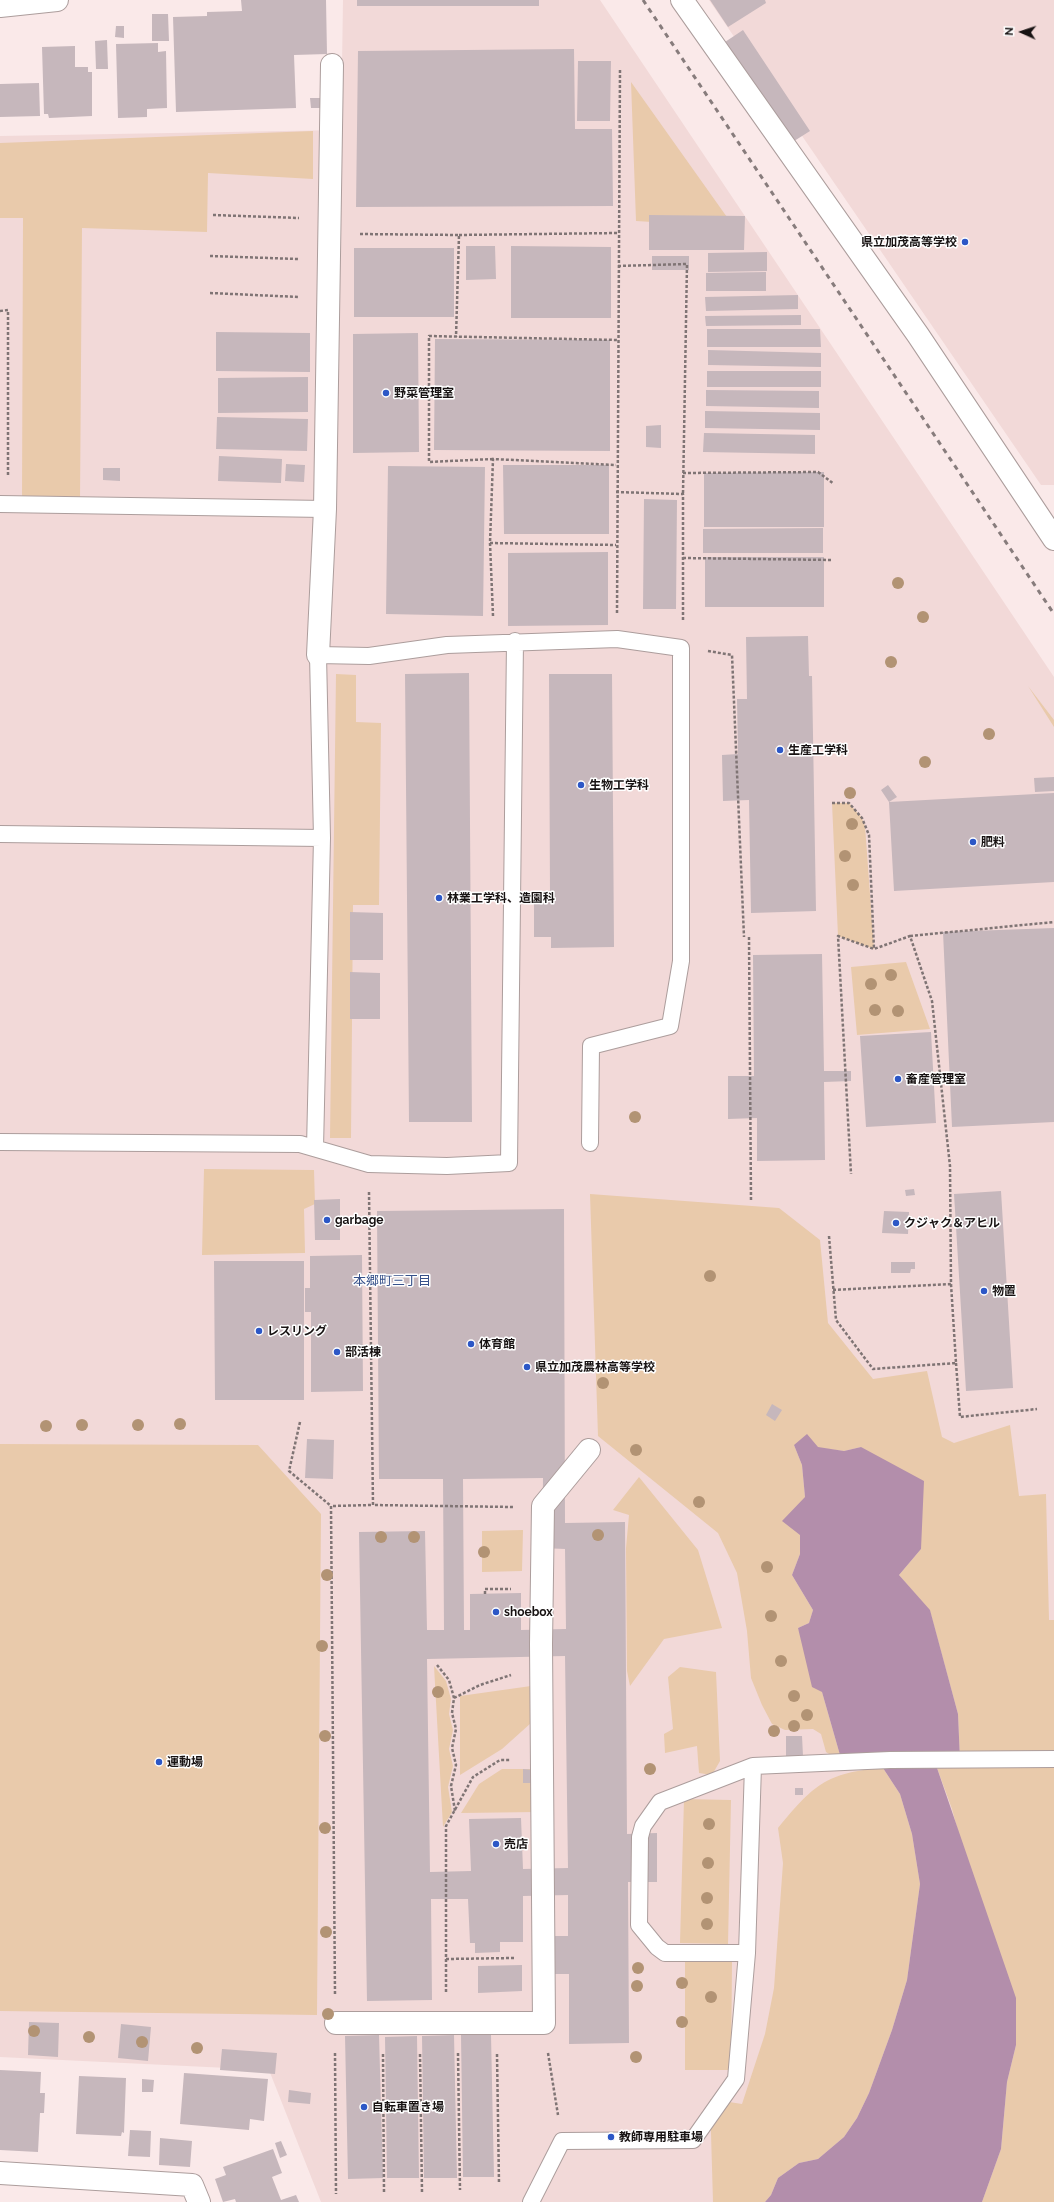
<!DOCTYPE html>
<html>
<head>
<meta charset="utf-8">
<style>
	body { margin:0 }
	#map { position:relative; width:1054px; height:2202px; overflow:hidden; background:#fae9e9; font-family:Raleway,sans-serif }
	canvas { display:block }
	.north { position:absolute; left:1002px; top:12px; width:40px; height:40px; -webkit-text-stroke:3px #fff; paint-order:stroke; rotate:273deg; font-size:11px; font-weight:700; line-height:16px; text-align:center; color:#171212 }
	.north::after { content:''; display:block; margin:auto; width:14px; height:18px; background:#171212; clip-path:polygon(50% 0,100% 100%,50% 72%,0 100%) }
</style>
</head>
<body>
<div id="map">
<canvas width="1054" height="2202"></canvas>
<div class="north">N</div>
</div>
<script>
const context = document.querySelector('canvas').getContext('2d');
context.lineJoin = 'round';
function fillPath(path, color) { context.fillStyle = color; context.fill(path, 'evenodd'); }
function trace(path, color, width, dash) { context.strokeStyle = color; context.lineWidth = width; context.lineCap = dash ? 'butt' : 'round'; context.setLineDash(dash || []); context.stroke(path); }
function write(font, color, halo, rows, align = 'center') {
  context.font = font + ' Raleway,"Noto Sans JP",sans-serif'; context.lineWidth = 3; context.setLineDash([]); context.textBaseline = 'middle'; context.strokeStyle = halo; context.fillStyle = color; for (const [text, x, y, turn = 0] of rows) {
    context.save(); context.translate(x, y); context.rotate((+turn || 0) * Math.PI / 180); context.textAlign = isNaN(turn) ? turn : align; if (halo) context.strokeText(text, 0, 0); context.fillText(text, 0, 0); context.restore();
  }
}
fillPath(new Path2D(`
	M343 0H600L1054 677V2075L1026 2202H321L269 2070 0 2057V136L341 130Z
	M709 0H1054V485H1041Z`), '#f2d9d8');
fillPath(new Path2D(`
	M631 82 734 227 636 221Z
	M313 131V179L208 173 207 232 82 228 80 501 22 500 23 218H0V143Z
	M336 674 356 675V722L381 723 379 905H353L351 1138H330Z
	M1028 686 1054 720V727Z
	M832 803H849L862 818 865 826 874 949 838 936Z
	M906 962 930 1029 857 1035 851 967Z
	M204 1169 314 1170 315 1204 304 1209 305 1253 202 1255Z
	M590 1194 779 1208 820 1240 828 1323 873 1379 927 1371 942 1437 954 1443 1010 1425 1019 1496 1046 1494 1049 1620H1054V1759L960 1760 958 1714 930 1611 899 1575 921 1549 861 1447 844 1451 794 1445 802 1465 805 1497 800 1535V1554L792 1575 813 1610 809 1623 798 1628 822 1692 842 1762 826 1752 821 1734 813 1729 785 1730 772 1724 762 1705 751 1678 747 1631 737 1573 718 1533 598 1436Z
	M0 1444 258 1445 321 1514 317 2015 0 2011Z
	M639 1477 698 1550 722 1628 664 1639 630 1686 627 1671 626 1548 629 1515 613 1510Z
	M523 1530 522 1571 482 1572V1531Z
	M434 1666 446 1681 451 1699 449 1714 453 1730 449 1749 453 1766 448 1787 452 1812 443 1827Z
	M680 1667 716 1672 720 1761 712 1775 699 1773 697 1746 665 1753 664 1734 673 1729 668 1677Z
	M531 1686V1723L502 1749 460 1775V1696Z
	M1054 1767V2202H982L1001 2149 1007 2082 1016 2045 952 1809 937 1768Z
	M883 1768 900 1794 912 1834 920 1884 907 1980 892 2030 869 2093 857 2118 844 2137 818 2159 799 2163 778 2178 771 2195 765 2202H713L710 2099 742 2104 765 2034 774 1988 783 1863 778 1828C813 1786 826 1772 883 1768Z
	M502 1769H537V1812L461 1813 479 1784Z
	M684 1799 731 1800 728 1944 680 1943Z
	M685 1962H732L731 2070H685Z`), '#e9caab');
fillPath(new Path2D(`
	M807 1434 818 1447 844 1451 861 1447 924 1481 921 1549 899 1575 930 1610 958 1714 960 1760 842 1762 822 1692 812 1687 798 1628 809 1623 813 1610 792 1575 800 1554V1535L782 1521 805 1497 802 1465 794 1445Z
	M883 1768H937L1016 1998V2045L1007 2082 1001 2149 982 2202H765L771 2195 778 2178 799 2163 818 2159 844 2137 857 2118 869 2093 892 2030 907 1980 920 1884 912 1834 900 1794Z`), '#b38eab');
fillPath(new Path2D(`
	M241 0H326L327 54 294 55 296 108 176 112 173 17 207 16V12L242 11Z
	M357 0H539V6H357Z
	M710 0H765L766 3 728 27Z
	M152 14H168L169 41H152Z
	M116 26H124V38L115 37Z
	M743 30 810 131 791 143 725 42Z
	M107 40 108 69H96L95 41Z
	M158 43V52L166 51 167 108 147 109V117L118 118 116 44Z
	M75 46V67H88V72H92V116L49 118 48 114H44L42 47Z
	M574 49 575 129H612L613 206 356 207 358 51Z
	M578 61H611L610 121H577Z
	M39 83 40 116 0 117V84Z
	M310 98H321L322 108H311Z
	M649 215 745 216 744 250H649Z
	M466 246H495L496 279 466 280Z
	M511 246 611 247V318H511Z
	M354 248H454V317H354Z
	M767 252V271L708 272V253Z
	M652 256H689V270H652Z
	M766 272V291H706V273Z
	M798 295V309L706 311 705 297Z
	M801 315V325L706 326 705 316Z
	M707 329H820L821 347H707Z
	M216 332 310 333V372L216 371Z
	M418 333 419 452 353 453V334Z
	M435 339 610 340V451L434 450Z
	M708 350 821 353V367L708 365Z
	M707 371H821V387H707Z
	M308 377V412L218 413V378Z
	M706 390 819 391V408L706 406Z
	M705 411 820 413V430L705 428Z
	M217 417 308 419 307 451 216 449Z
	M661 425V448L646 447V426Z
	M704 433 815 435V454L703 452Z
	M219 456 282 459 281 483 218 481Z
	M286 464 305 465 304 482 285 481Z
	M503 465H609V534H504Z
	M388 466 485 467 483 616 386 614Z
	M103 468H120V481L103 480Z
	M824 472V527H704V473Z
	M644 499 677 500 676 609H643Z
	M823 528V553H703V529Z
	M608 552V625L508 626V553Z
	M705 557H824V607H705Z
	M808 636 809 676H812L816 911 751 913 749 800 723 801 722 755 738 754 737 699H747L746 637Z
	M469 673 472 1122H409L405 674Z
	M549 674H612L614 947 551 948V937H534V895L550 896Z
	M1054 777V791L1035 792 1034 778Z
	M888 785 897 797 889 802 881 790Z
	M1054 793V882L894 891 889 802Z
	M350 912 383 913V960H350Z
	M1054 928V1122L952 1127 943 932Z
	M822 954 824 1071H851V1081L824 1082 825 1160 757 1161V1118L728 1119V1076H754L753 955Z
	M350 972 380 973V1019H350Z
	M931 1032 936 1123 866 1127 860 1036Z
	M914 1189 915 1195 906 1196 905 1190Z
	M1001 1191 1013 1388 966 1391 954 1194Z
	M340 1199V1240H315L314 1200Z
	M564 1209 565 1523 625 1522 627 1834 657 1833V1882H628L629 2043 569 2044V1974H554L553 1936H568V1895L523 1896V1942H500V1952L475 1953V1943H470L468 1899H431L432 2000 367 2001 359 1532 425 1531 427 1630H444L443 1479H379L377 1211ZM543 1478 542 1548 565 1549 566 1629 521 1630V1593L470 1594V1630H464L463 1479ZM565 1656 568 1868 523 1869 521 1818 469 1819 471 1871 430 1872 427 1659Z
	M884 1211 909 1212 908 1234 882 1233Z
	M362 1255 363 1391 311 1392V1312H305V1288H310V1256Z
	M214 1261H304V1400H215Z
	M891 1262H915V1269H911L910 1273H891Z
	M772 1404 782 1410 775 1421 766 1415Z
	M307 1439 334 1440 333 1479 305 1478Z
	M786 1736H802L803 1756 786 1757Z
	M523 1769 535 1770V1783H523Z
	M795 1788H803V1795H795Z
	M522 1965V1991L478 1993V1966Z
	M29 2022 59 2023 58 2057 28 2055Z
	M121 2024 151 2027 148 2061 118 2058Z
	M379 2035 383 2178 348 2179 345 2036Z
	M454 2035 457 2178H424L422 2036Z
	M461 2035H491L494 2177H463Z
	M417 2036 419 2178H387L385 2037Z
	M222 2049 277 2053 275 2074 220 2070Z
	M0 2070 41 2072 40 2093H45L44 2113H40L38 2152 0 2150Z
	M184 2073 268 2079 264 2121 250 2119 249 2130 180 2124Z
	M79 2076 126 2078 124 2133 122 2132 121 2136 76 2134Z
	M142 2079 154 2080 153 2092H142Z
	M289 2090 311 2093 310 2104 288 2102Z
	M130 2130 151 2131 150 2157 128 2156Z
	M160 2138 192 2141 190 2167 159 2165Z
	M281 2141 287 2155 280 2158 275 2143Z
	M273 2149 282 2173 272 2177 281 2200 296 2195 299 2202H236L235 2199 223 2202 215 2179 226 2175 223 2167Z`), '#c6b7bc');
const lane = new Path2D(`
	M0 504 325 509
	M0 834 322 838
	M0 1142 300 1144 369 1164 447 1166 509 1163 515 641
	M315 1148 322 838 318 655 369 656 447 645 617 639 681 648V961L670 1026 591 1046 590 1143
	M747 1953H665L657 1947 639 1925 640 1837 643 1826 660 1802 753 1766 890 1760 1054 1759
	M531 2202 562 2141 693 2140 736 2079 747 1953 753 1766`);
const street = new Path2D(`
	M682 0 918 335 1054 539
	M0 6 57 0
	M318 655 325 509 332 65
	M336 2023H544L541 1644 543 1506 589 1450
	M0 2173 192 2185 199 2202`);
trace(lane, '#ac9d9c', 18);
trace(street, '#ac9d9c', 24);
trace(new Path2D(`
	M213 215 299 218
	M360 234 459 235 456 337
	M459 235 618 233
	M210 256 298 259
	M618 266 687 264 683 494
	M210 293 299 297
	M0 311 8 310V476
	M493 459 429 462V336L618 340
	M683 473 818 472 834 484
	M616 492 683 494V622
	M490 543 616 545
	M683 558 833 560
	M617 613 620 69
	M493 616 490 543 493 459 616 465
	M708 651 732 655 744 937
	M832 803H849L862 818 869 835 874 949
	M910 936 1054 922
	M749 937 751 1200
	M369 1192 373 1505 513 1507
	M829 1236 836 1320 873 1369 956 1363 951 1284 950 1166 932 1001 910 936 874 949 838 936 851 1174
	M833 1290 951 1284
	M956 1363 960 1417 1037 1409
	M300 1422 289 1471 331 1506
	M485 1594V1589H511
	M437 1665 449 1680 454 1698 452 1713 456 1729 452 1748 456 1765 451 1786 455 1811
	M454 1698 480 1685 511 1675
	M446 1959 514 1958
	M446 1992V1826L473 1777 500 1760H511
	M335 1994 331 1506 373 1505
	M335 2053 336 2194
	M458 2053 460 2190
	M548 2053 558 2115
	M383 2054 384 2192
	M420 2054 422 2192
	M497 2054 499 2184`), '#7f7474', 2.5, [3, 2]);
trace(lane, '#fff', 16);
trace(street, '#fff', 22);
trace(new Path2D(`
	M643 0 1054 614`), '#877c7c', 3, [5, 5]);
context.fillStyle = '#b29374';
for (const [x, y] of [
	[898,583],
	[923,617],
	[891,662],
	[989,734],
	[925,762],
	[850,793],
	[852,824],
	[845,856],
	[853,885],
	[891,975],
	[871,984],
	[875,1010],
	[898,1011],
	[635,1117],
	[710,1276],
	[603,1383],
	[180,1424],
	[82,1425],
	[138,1425],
	[46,1426],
	[636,1450],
	[699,1502],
	[598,1535],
	[381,1537],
	[414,1537],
	[484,1552],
	[767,1567],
	[327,1575],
	[771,1616],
	[322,1646],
	[781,1661],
	[438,1692],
	[794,1696],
	[807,1715],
	[794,1726],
	[774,1731],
	[325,1736],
	[650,1769],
	[709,1824],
	[325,1828],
	[708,1863],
	[707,1898],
	[707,1924],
	[326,1932],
	[638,1968],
	[682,1983],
	[637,1986],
	[711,1997],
	[328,2014],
	[682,2022],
	[34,2031],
	[89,2037],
	[142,2042],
	[197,2048],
	[636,2057]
]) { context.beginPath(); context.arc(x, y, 6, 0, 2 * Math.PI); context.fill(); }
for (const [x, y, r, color] of [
	[965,242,4,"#2c57c6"],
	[386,393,4,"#2c57c6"],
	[780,750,4,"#2c57c6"],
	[581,785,4,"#2c57c6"],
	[973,842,4,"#2c57c6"],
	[439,898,4,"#2c57c6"],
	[898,1079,4,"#2c57c6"],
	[327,1220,4,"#2c57c6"],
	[896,1223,4,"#2c57c6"],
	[984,1291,4,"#2c57c6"],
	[259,1331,4,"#2c57c6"],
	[471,1344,4,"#2c57c6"],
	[337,1352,4,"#2c57c6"],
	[527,1367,4,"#2c57c6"],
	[496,1612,4,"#2c57c6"],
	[159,1762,4,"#2c57c6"],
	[496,1844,4,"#2c57c6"],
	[364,2107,4,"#2c57c6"],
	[611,2137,4,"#2c57c6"]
]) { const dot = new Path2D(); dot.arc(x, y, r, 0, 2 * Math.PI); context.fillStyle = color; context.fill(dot); trace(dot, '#fff', 1.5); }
write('bold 12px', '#171212', '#fff', [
	["県立加茂高等学校",957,242,"right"],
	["野菜管理室",394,393],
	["生産工学科",788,750],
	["生物工学科",589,785],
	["肥料",981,842],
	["林業工学科、造園科",447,898],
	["畜産管理室",906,1079],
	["garbage",335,1220],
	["クジャク＆アヒル",904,1223],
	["物置",992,1291],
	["レスリング",267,1331],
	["体育館",479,1344],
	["部活棟",345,1352],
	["県立加茂農林高等学校",535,1367],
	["shoebox",504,1612],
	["運動場",167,1762],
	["売店",504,1844],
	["自転車置き場",372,2107],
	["教師専用駐車場",619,2137]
], 'left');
write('13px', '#37518a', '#fff', [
	["本郷町三丁目",392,1281]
]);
</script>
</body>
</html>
